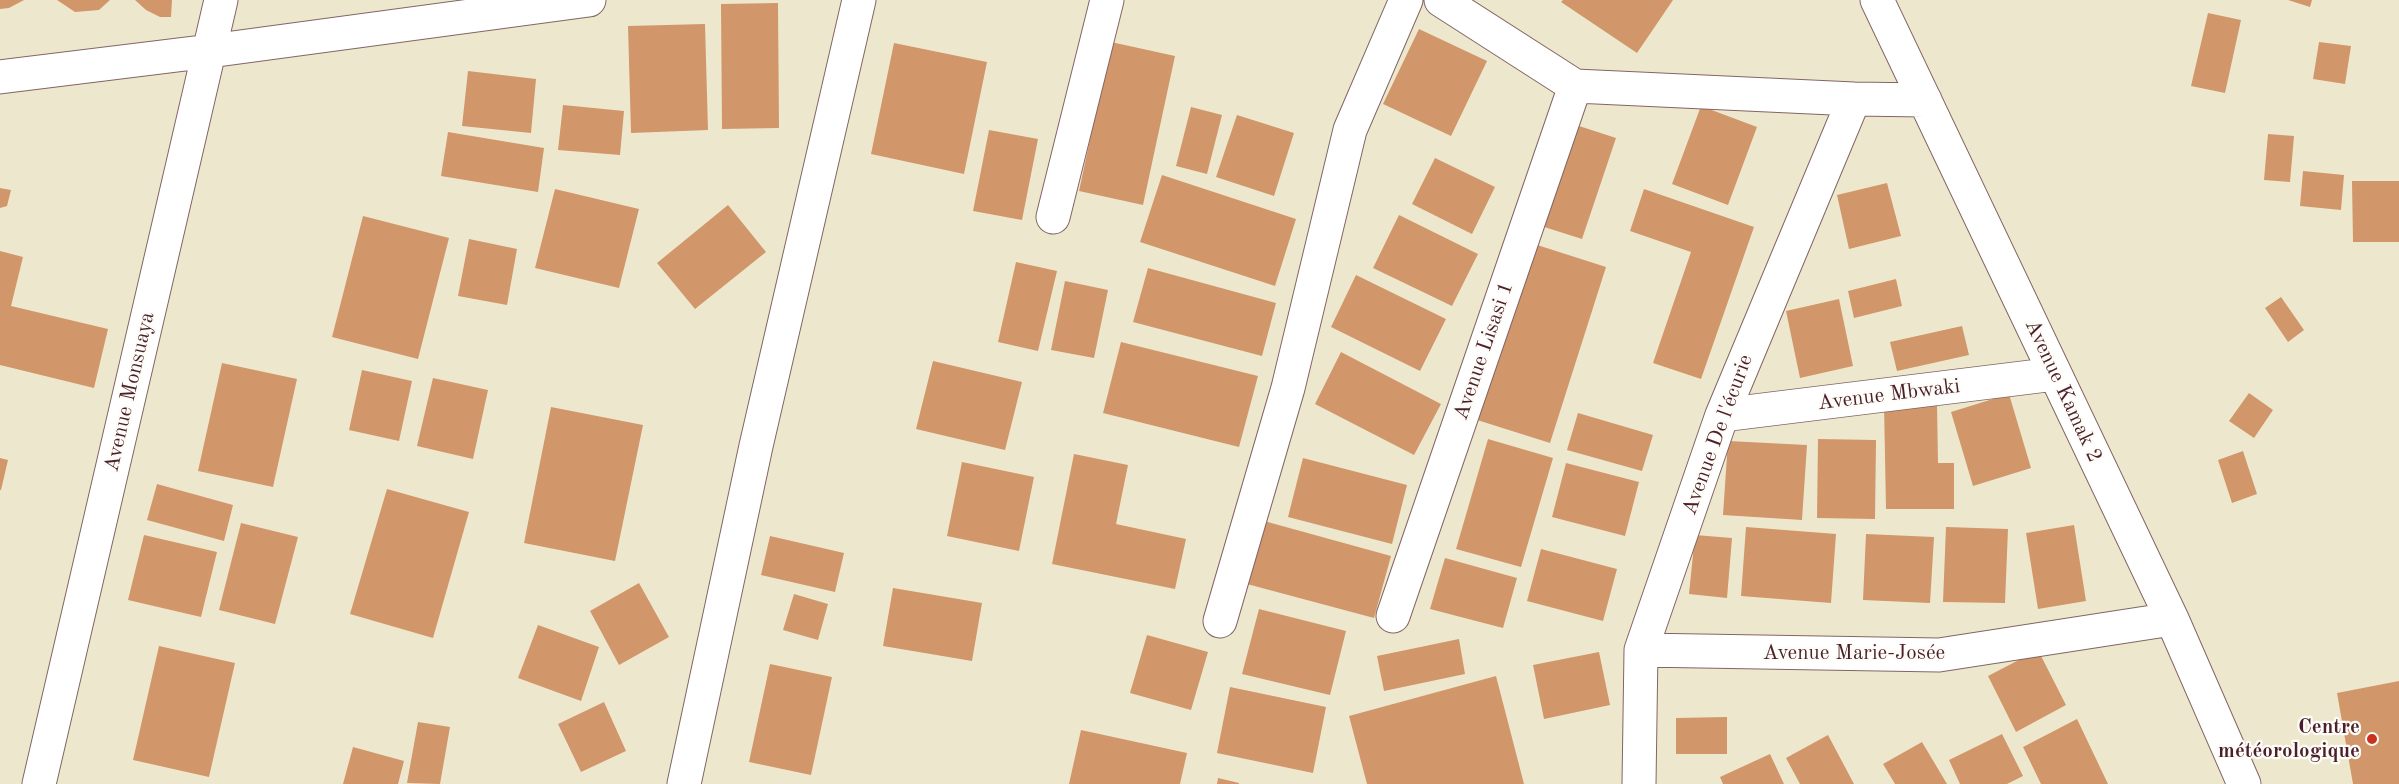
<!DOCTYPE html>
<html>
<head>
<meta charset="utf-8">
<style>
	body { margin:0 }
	canvas { display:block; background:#ede8cd }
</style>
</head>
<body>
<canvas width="2399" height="784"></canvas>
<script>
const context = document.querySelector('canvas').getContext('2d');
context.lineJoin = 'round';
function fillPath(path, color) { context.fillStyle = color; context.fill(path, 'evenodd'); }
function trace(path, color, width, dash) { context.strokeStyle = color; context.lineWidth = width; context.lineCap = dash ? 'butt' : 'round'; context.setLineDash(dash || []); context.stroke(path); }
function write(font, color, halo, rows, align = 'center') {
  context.font = font + ' "Old Standard TT",serif'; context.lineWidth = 4.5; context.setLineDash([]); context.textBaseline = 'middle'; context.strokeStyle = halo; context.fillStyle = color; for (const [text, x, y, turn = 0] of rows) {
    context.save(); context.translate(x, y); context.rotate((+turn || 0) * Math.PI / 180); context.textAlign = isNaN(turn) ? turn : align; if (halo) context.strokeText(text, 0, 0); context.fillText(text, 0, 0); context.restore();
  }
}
fillPath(new Path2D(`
	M0 0H24L9 8 0 9Z
	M57 0H110L99 10 75 12Z
	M135 0H172L171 17H160L146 10Z
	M1563 0H1673L1637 53 1561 2Z
	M2288 0H2312L2310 7Z
	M778 3 779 128 722 129 721 4Z
	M2208 13 2241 20 2225 93 2191 86Z
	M705 24 708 130 631 133 628 26Z
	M1419 29 1487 61 1451 136 1383 104Z
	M1111 42 1175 56 1143 205 1079 191Z
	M2319 42 2351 46 2345 84 2313 79Z
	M894 43 987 62 964 174 871 154Z
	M468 71 536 79 531 133 462 126Z
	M563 105 624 111 620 155 558 150Z
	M1701 106 1757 127 1728 205 1672 184Z
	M1191 107 1222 115 1207 174 1176 166Z
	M1237 115 1294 133 1274 196 1216 177Z
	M1573 124 1616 138 1582 239 1538 225Z
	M989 130 1038 139 1022 220 973 211Z
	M448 132 544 148 538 192 441 176Z
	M2268 134 2294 136 2290 182 2264 180Z
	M1435 158 1495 187 1472 234 1412 204Z
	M2303 171 2344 175 2341 210 2300 206Z
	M1162 175 1296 219 1275 286 1140 242Z
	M2352 181H2399V242H2353Z
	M1887 183 1901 236 1849 249 1837 195Z
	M0 188 11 190 7 206 0 208Z
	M555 189 639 209 619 288 535 268Z
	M1644 189 1754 227 1701 379 1653 363 1691 252 1630 231Z
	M728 205 766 252 695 309 657 263Z
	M1399 215 1478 254 1452 306 1373 268Z
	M363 216 449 238 418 359 332 337Z
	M469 239 517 249 507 305 458 296Z
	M1531 243 1606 267 1550 443 1474 419Z
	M0 251 23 257 11 306 108 329 94 388 0 365Z
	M1016 262 1057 271 1038 351 998 342Z
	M1148 268 1276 303 1262 356 1133 322Z
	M1356 275 1446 319 1420 371 1331 327Z
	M1896 279 1902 306 1854 318 1848 291Z
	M1065 281 1108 290 1094 358 1051 350Z
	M2281 297 2304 330 2288 342 2265 308Z
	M1839 299 1853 366 1800 378 1786 311Z
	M1962 326 1969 355 1897 371 1890 342Z
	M1121 342 1258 376 1239 447 1103 413Z
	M1341 352 1441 404 1414 455 1315 404Z
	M933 361 1022 382 1005 450 916 429Z
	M222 363 297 379 273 487 198 471Z
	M362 370 412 381 399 441 349 430Z
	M433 378 488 390 473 459 417 446Z
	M2249 393 2273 410 2254 438 2229 421Z
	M2009 394 2031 468 1973 486 1951 412Z
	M1937 403 1938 463H1954V509H1886L1884 404Z
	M551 407 643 425 615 561 524 543Z
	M1578 413 1653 435 1642 471 1567 450Z
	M1488 439 1553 458 1521 567 1456 549Z
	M1818 439 1876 440 1875 519 1817 518Z
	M1728 441 1807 445 1802 520 1723 515Z
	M2243 451 2257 494 2232 503 2218 460Z
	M1074 454 1128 465 1116 524 1186 539 1175 589 1052 564Z
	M0 458 8 460 1 490H0Z
	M1303 458 1407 485 1392 544 1288 517Z
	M962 462 1034 477 1019 551 947 536Z
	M1566 463 1639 482 1625 536 1552 517Z
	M157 484 233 505 224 541 147 520Z
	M387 489 469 512 433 638 350 614Z
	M1264 521 1391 556 1374 618 1247 584Z
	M241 523 298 537 275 624 219 610Z
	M2074 525 2086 601 2038 609 2026 533Z
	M1746 527 1836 534 1831 603 1741 596Z
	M1946 527 2008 529 2005 603 1943 602Z
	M1866 534 1934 537 1930 603 1863 600Z
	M144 535 217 552 201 617 128 600Z
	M1695 535 1732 538 1727 598 1689 594Z
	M770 536 844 553 835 592 761 575Z
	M1541 549 1617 569 1603 621 1527 601Z
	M1445 558 1517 578 1503 628 1430 609Z
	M639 583 669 637 619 665 590 611Z
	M893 588 982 603 972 661 883 646Z
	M794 594 828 604 818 640 783 630Z
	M1259 609 1346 631 1330 695 1242 674Z
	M538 625 599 647 581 701 518 678Z
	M1147 635 1208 652 1191 710 1130 693Z
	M1459 639 1465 674 1384 691 1377 656Z
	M159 646 235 663 209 777 133 760Z
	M2038 650 2066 705 2016 732 1988 676Z
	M1599 652 1610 705 1544 719 1533 665Z
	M770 664 832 677 811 775 749 762Z
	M1496 676 1524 784H1367L1349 716Z
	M2399 681V784H2353L2337 693Z
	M1230 687 1326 707 1313 773 1217 753Z
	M604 702 626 751 581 772 558 724Z
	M1727 717V754H1676V718Z
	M2077 719 2108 784H2041L2023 747Z
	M418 722 450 727 440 784 407 783Z
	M1081 730 1187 753 1180 784H1069Z
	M2002 734 2023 776 2007 784H1960L1949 760Z
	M1828 735 1854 784H1800L1786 758Z
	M1922 742 1947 784H1895L1883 764Z
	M353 747 404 761 398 784H343Z
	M1770 754 1784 784H1723L1720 777Z
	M1218 778 1239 783V784H1217Z`), '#d1976a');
const street = new Path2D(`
	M1441 0 1575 86 1854 99 1925 100
	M1877 0 2172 619 2244 784
	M0 77 210 51 589 0
	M1053 217 1107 0
	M1722 415 2055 374
	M1393 616 1575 86
	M1220 621 1288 388 1350 130 1406 0
	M1641 650 1939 655 2172 619
	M39 784 221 0
	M684 784 756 446 859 0
	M1639 784 1641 650 1722 415 1854 99`);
trace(street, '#836564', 35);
trace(street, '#fff', 33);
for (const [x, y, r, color] of [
	[2372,739,6,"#c8321e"]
]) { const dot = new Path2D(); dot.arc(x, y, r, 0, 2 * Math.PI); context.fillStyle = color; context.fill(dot); trace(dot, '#fdfcf7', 2); }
write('21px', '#4a1f2b', '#fdfcf7', [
	["Avenue Lisasi 1",1484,351,-71],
	["Avenue Kamak 2",2063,391,65],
	["Avenue Monsuaya",130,392,-77],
	["Avenue Mbwaki",1889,395,-7],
	["Avenue De l'écurie",1718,435,-70],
	["Avenue Marie-Josée",1854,653]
]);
write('bold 21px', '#4a1f2b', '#fdfcf7', [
	["Centre",2360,727],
	["météorologique",2360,751]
], 'right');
</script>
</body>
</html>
